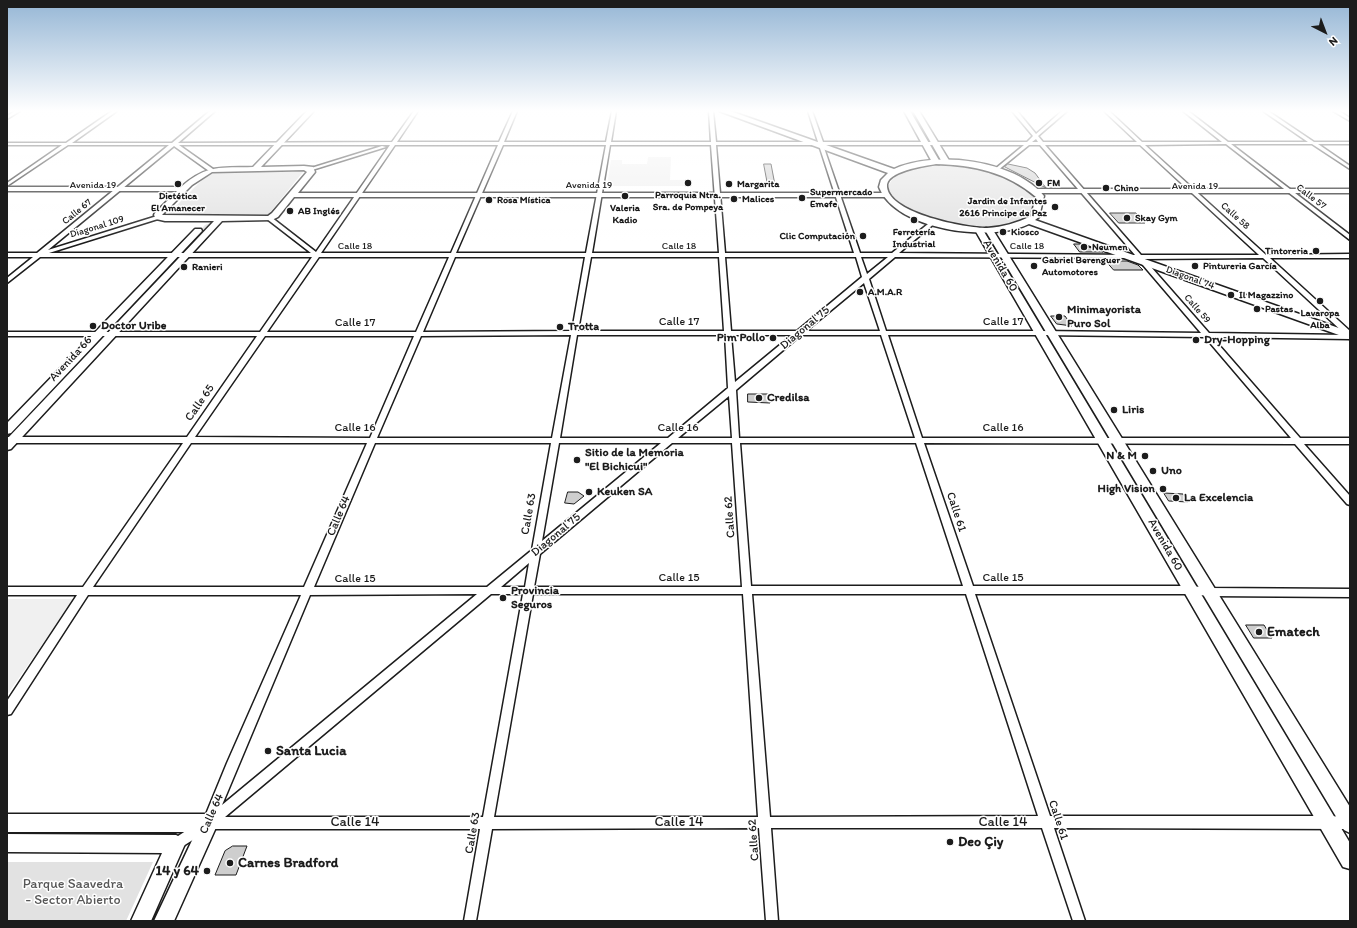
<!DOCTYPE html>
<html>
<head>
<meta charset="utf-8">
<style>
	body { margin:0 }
	#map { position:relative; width:1357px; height:928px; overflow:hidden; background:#fff; font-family:Itim,sans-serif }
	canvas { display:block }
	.frame { position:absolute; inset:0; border:8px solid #1c1c1c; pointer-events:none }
	.north { position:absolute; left:1305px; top:12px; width:40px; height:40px; -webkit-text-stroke:3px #fff; paint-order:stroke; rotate:138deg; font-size:11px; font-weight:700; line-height:16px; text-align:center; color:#1c1c1c }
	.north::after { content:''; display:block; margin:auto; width:14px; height:18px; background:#1c1c1c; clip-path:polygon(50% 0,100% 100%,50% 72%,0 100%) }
</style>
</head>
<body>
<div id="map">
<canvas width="1357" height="928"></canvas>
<div class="frame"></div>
<div class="north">N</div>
</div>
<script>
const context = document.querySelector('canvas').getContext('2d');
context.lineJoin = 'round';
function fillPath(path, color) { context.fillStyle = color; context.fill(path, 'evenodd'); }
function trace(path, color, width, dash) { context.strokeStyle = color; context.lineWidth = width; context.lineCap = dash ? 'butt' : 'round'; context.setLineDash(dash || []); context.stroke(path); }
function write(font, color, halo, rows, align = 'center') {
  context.font = font + ' Itim,sans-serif'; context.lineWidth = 3; context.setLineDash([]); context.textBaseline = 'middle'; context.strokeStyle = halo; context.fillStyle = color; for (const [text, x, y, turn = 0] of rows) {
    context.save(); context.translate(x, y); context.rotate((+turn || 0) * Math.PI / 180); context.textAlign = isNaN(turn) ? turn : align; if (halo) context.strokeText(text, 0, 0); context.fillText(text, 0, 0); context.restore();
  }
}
fillPath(new Path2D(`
	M648 157H671L670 180H685V186H607L611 160H622V164H647Z
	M7 599H74L7 695Z`), '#f0f0f0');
fillPath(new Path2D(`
	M937 163 983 167 1012 178 1037 197 1032 217C1009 231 960 228 934 221 921 218 903 204 891 197L887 188 896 173 907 167Z
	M210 172H303L268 215 166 216Z
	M210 223 212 225 7 442V434L205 225Z
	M7 862H153L126 921H7Z`), '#e2e2e2');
const building = new Path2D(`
	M764 164H771L775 185H768Z
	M1008 164 1027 168 1035 173 1046 188 1005 167Z
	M1110 213H1136L1145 223H1119Z
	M1074 244H1080L1103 252H1080Z
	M1106 261H1127L1138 265 1143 270H1114Z
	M1051 316H1065L1072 326 1057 324Z
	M748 394H769L770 403 748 402Z
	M568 492H578L584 496 574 504 565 503Z
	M1164 493 1183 494 1188 502 1169 501Z
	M1246 625H1264L1272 638H1254Z
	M233 846H247L236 875H215L225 851Z`);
fillPath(building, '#cecece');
trace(building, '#1c1c1c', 1);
const street = new Path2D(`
	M15 111H20L7 119V116Z
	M112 111H117L72 143H172L210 111H215L178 143 392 142 414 111H418L397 142H499L513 111H517L504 142H606L612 111H616L611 142H711L709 111H713L716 142H818L808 111H812L823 142H1027L1033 136 1012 111H1017L1036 134 1062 111H1067L1038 136 1043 142H1137L1104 111H1109L1142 142H1222L1183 111H1188L1228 142H1308L1263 111H1268L1314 142H1350V144H1318L1350 166V169L1312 144H1231L1350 235V240L1226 144 1145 145 1266 255 1350 254V258H1270L1350 331V339L1212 337 1300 438H1350V444H1304L1350 496V505L1347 504 1295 444 924 443 973 586H1191L1209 588 1350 589V597L1209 596 1191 594H975L1050 816H1327L1350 817V829L1054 828 1085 921H1073L1042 828H771L778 921H766L759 828 492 829 476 921H464L480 829H210L180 848 176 850 172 848 170 844 172 840 204 819 227 763 301 595H88L11 714 7 715V701L77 595H7V587H83L183 443H7V437H187L257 336H7V332H260L312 257H40L7 283V278L33 257H7V253H37L169 145H68L7 186V183L62 145H7V143H66ZM1036 139 1038 142H1032ZM179 145H390L316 252 271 217H267V219L311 253H49L161 218V216H157L48 250 174 146 209 171H213V169ZM395 145H498L451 253H321ZM503 145H606L586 253H456ZM610 145H711L719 253H592ZM716 145H819L854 253H725ZM823 145H1024L995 169V170L997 171 1029 145H1040L1135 255 899 253 935 223 936 222 933 220 892 253H860ZM1045 145H1140L1259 255H1141ZM319 257H449L416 332H267ZM455 257H585L572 331 423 332ZM591 257H719L724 331H578ZM725 257H856L862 277 797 331H731ZM861 257H888L867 274ZM895 257 1137 258 1201 333 1040 331H886L869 279ZM1263 258 1346 335 1209 333 1144 259ZM864 283 880 331H806ZM571 335 552 438H377L421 336ZM577 335H725L728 388 668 438H560ZM731 335H792L735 382ZM801 335H881L915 438H739L736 390ZM888 335H1040L1205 337 1291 438H922ZM265 336H414L370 438 195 437ZM729 396 732 438H678ZM191 443H367L304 587H93ZM375 443H551L532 550 487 587H314ZM559 443H661L542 541ZM672 443H732L742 587H534L540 554ZM740 443H916L963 586H751ZM529 563 525 587H501ZM477 594 222 805 310 595ZM491 594H523L483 817H225ZM533 594H743L758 817H494ZM752 594H966L1038 816 770 817Z
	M1333 111H1339L1350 118V121Z
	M382 146 386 147 312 170 308 169Z`);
const secondary = new Path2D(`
	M307 111H314L261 167 304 166 313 167 315 172 298 193H886L890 195 886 197H294L278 217 272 220 222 221 11 449 7 450V439L214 221H165L156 219 154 215 155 213 177 191H7V187H181C207 164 221 168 253 167ZM304 170 307 172 272 213 268 216 162 215 192 185 212 172Z
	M904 111H910L940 162 939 164 932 162Z
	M913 111H919L950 162 949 164 942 162Z
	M1032 189H1350V193H1035L1031 191Z
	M976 228 983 230 1350 843V869L1343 867 975 230Z
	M986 228 993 230 1350 807V833L1344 830 985 230Z
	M195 229H201L202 231 11 433 7 434V423Z
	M7 814H209L215 817 218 823 174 921H154L196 832H7Z
	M7 834 176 835 182 838 185 844 151 921H131L162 853 7 852Z`);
const primary = new Path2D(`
	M719 111H730L894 169C935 150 1015 160 1044 196L1039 217 1035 220 1350 332V339L1029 224C991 243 895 230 879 187L881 180 888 173ZM936 164C973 165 1007 172 1036 197L1031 216C1017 223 1003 227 987 228 966 228 890 214 887 187 885 171 925 166 936 164Z`);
trace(street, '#1c1c1c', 3);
trace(secondary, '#1c1c1c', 3);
trace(primary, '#1c1c1c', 3);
fillPath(street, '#fff');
fillPath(secondary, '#fff');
fillPath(primary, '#fff');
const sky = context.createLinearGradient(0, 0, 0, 241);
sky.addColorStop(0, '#95b6d5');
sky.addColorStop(0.46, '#fff');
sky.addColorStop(1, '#ffffff00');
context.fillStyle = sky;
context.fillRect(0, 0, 1357, 241);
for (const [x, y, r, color] of [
	[688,183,4,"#1c1c1c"],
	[1039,183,4,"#1c1c1c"],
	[178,184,4,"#1c1c1c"],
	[729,184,4,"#1c1c1c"],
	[1106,188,4,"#1c1c1c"],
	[625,196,4,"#1c1c1c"],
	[802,198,4,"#1c1c1c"],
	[734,199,4,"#1c1c1c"],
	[489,200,4,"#1c1c1c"],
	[1055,207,4,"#1c1c1c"],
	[290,211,4,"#1c1c1c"],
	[1127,218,4,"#1c1c1c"],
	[914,220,4,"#1c1c1c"],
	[1003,232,4,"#1c1c1c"],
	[863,236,4,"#1c1c1c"],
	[1084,247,4,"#1c1c1c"],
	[1316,251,4,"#1c1c1c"],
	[1034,266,4,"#1c1c1c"],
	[1195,266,4,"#1c1c1c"],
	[184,267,4,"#1c1c1c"],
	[860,292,4,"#1c1c1c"],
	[1231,295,4,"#1c1c1c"],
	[1320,301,4,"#1c1c1c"],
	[1257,309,4,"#1c1c1c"],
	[1059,317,4,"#1c1c1c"],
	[93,326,4,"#1c1c1c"],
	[560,327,4,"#1c1c1c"],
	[773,338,4,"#1c1c1c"],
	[1196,340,4,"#1c1c1c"],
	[759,398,4,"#1c1c1c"],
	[1114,410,4,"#1c1c1c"],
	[1145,456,4,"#1c1c1c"],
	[577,460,4,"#1c1c1c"],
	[1153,471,4,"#1c1c1c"],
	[1163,489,4,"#1c1c1c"],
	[589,492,4,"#1c1c1c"],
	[1176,498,4,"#1c1c1c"],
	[503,598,4,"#1c1c1c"],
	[1259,632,4,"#1c1c1c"],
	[268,751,4,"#1c1c1c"],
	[950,842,4,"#1c1c1c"],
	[230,863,4,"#1c1c1c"],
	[207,871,4,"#1c1c1c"]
]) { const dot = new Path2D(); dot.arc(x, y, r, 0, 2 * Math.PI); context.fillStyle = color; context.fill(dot); trace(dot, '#fff', 1.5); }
write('bold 10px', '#1c1c1c', '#fff', [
	["FM",1047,183],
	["Margarita",737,184],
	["Chino",1114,188],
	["Supermercado",810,192],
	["Emefe",810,204],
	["Parroquia Ntra.",688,195,"center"],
	["Sra. de Pompeya",688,207,"center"],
	["Dietética",178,196,"center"],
	["El Amanecer",178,208,"center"],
	["Malices",742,199],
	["Rosa Mística",497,200],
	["Jardin de Infantes",1047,201,"right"],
	["2616 Principe de Paz",1047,213,"right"],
	["Valeria",625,208,"center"],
	["Kadio",625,220,"center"],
	["AB Inglés",298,211],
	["Skay Gym",1135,218],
	["Ferretería",914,232,"center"],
	["Industrial",914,244,"center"],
	["Kiosco",1011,232],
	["Clic Computación",855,236,"right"],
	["Neumen",1092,247],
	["Tintoreria",1308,251,"right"],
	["Gabriel Berenguer",1042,260],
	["Automotores",1042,272],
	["Pintureria García",1203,266],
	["Ranieri",192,267],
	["A.M.A.R",868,292],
	["Il Magazzino",1239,295],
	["Pastas",1265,309],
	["Lavaropa",1320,313,"center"],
	["Alba",1320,325,"center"]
], 'left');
write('10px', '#1c1c1c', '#fff', [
	["Avenida 19",93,185],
	["Avenida 19",589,185],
	["Avenida 19",1195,186],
	["Calle 57",1311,197,37],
	["Calle 67",77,212,-39],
	["Calle 58",1235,216,42],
	["Diagonal 109",97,227,-17],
	["Calle 18",355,246],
	["Calle 18",679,246],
	["Calle 18",1027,246],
	["Diagonal 74",1190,278,20],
	["Calle 59",1197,309,49]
]);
write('12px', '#1c1c1c', '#fff', [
	["Avenida 60",1000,266,60],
	["Calle 17",679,322],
	["Calle 17",1003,322],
	["Calle 17",355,323],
	["Diagonal 75",805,328,-40],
	["Avenida 66",71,359,-47],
	["Calle 65",200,403,-55],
	["Calle 16",355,428],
	["Calle 16",678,428],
	["Calle 16",1003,428],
	["Calle 61",956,512,72],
	["Calle 63",529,514,-80],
	["Calle 64",339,516,-67],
	["Calle 62",730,517,-94],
	["Diagonal 75",556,535,-40],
	["Avenida 60",1165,545,60],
	["Calle 15",679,578],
	["Calle 15",1003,578],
	["Calle 15",355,579],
	["Calle 64",212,814,-66],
	["Calle 61",1058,820,72],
	["Calle 63",473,833,-80],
	["Calle 62",754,840,-94]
]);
write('bold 12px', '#1c1c1c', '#fff', [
	["Minimayorista",1067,310],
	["Puro Sol",1067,324],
	["Doctor Uribe",101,326],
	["Trotta",568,327],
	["Pim Pollo",765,338,"right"],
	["Dry-Hopping",1204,340],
	["Credilsa",767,398],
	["Liris",1122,410],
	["Sitio de la Memoria",585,453],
	["\"El Bichicui\"",585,467],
	["N & M",1137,456,"right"],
	["Uno",1161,471],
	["High Vision",1155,489,"right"],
	["Keuken SA",597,492],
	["La Excelencia",1184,498],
	["Provincia",511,591],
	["Seguros",511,605]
], 'left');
write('bold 14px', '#1c1c1c', '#fff', [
	["Ematech",1267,632],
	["Santa Lucia",276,751],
	["Deo Çiy",958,842],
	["Carnes Bradford",238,863],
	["14 y 64",199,871,"right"]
], 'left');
write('14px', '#1c1c1c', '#fff', [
	["Calle 14",355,822],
	["Calle 14",679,822],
	["Calle 14",1003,822]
]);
write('14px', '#575757', '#fff', [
	["Parque Saavedra",73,884],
	["- Sector Abierto",73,900]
]);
</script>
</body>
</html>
